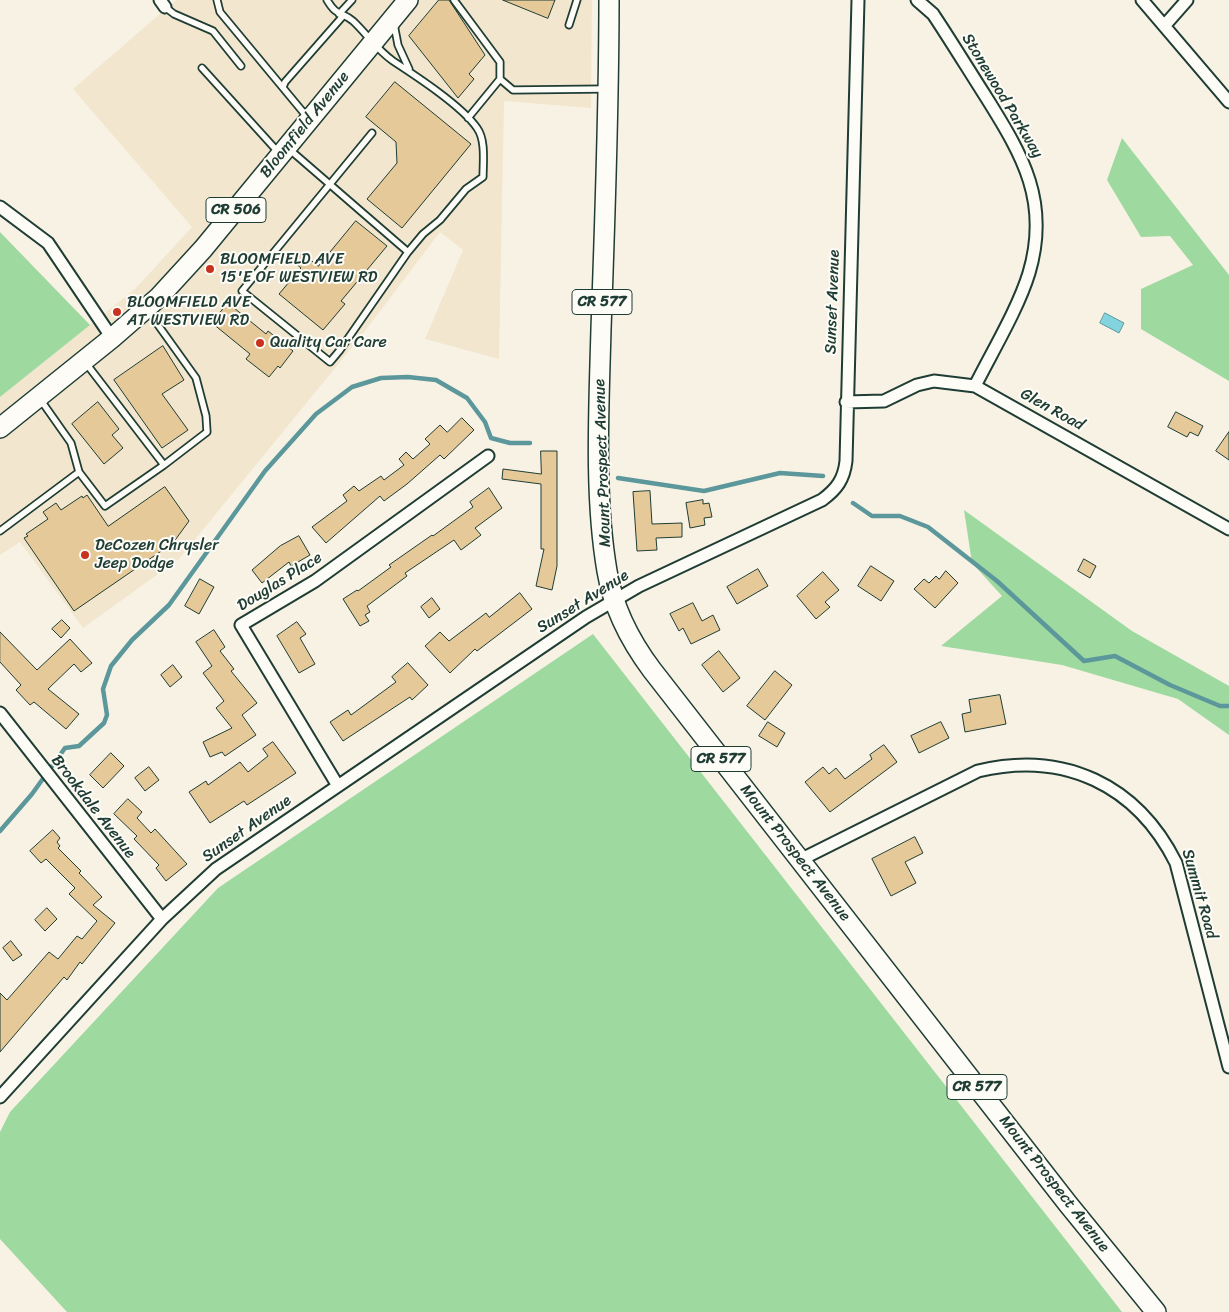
<!DOCTYPE html>
<html>
<head>
<meta charset="utf-8">
<style>
	body { margin:0 }
	canvas { display:block; background:#f8f2e4 }
</style>
</head>
<body>
<canvas width="1229" height="1312"></canvas>
<script>
const context = document.querySelector('canvas').getContext('2d');
context.lineJoin = 'round';
function fillPath(path, color) { context.fillStyle = color; context.fill(path, 'evenodd'); }
function trace(path, color, width, dash) { context.strokeStyle = color; context.lineWidth = width; context.lineCap = dash ? 'butt' : 'round'; context.setLineDash(dash || []); context.stroke(path); }
function write(font, color, halo, rows, align = 'center') {
  context.font = font + ' Sriracha,sans-serif'; context.lineWidth = 4; context.setLineDash([]); context.textBaseline = 'middle'; context.strokeStyle = halo; context.fillStyle = color; for (const [text, x, y, turn = 0] of rows) {
    context.save(); context.translate(x, y); context.rotate((+turn || 0) * Math.PI / 180); context.textAlign = isNaN(turn) ? turn : align; if (halo) context.strokeText(text, 0, 0); context.fillText(text, 0, 0); context.restore();
  }
}
fillPath(new Path2D(`
	M176 0H592L591 108 504 101 499 359 425 339 463 250 440 232 362 335 179 559 83 628 20 542 0 555V397L136 288 192 227 73 89Z`), '#f2e6ce');
fillPath(new Path2D(`
	M1122 138 1229 275V381L1141 329V289L1193 265 1170 236 1141 237 1107 180Z
	M0 232 90 325 0 397Z
	M964 510 1132 631 1229 686V735L1178 699 1062 665 941 646 1002 596 972 563Z
	M593 634 1122 1312H67L0 1239V1132L10 1112 218 888Z`), '#9ed9a0');
const water = new Path2D(`
	M1105 313 1124 323 1119 333 1100 323Z`);
fillPath(water, '#84d4e0');
trace(water, '#5c989b', 1);
trace(new Path2D(`
	M618 478 704 491 780 473 823 476
	M853 503 872 516H900L928 527 997 581 1084 661 1115 656 1170 685 1220 706H1229
	M0 831 32 794 65 748 79 746 104 723 107 715 103 689 111 666 132 640 169 605 265 471 316 414 352 387 381 378 408 377 436 380 467 398 485 422 491 438 510 443H530`), '#5c989b', 4.5);
const building = new Path2D(`
	M439 0H449L485 55 469 74 474 79 458 98 409 36Z
	M503 0H555L548 18Z
	M395 82 471 144 402 228 367 199 397 163 396 142 366 117Z
	M356 221 387 246 341 301 345 304 323 330 279 294 301 268 294 262 302 253 318 266Z
	M228 303 266 334 268 331 293 351 280 368 278 366 269 377 246 359 250 354 212 323Z
	M163 346 184 380 162 394 188 430 162 448 114 380Z
	M98 402 119 429 112 435 123 448 104 464 72 424Z
	M1176 412 1203 426 1198 436 1190 432 1187 437 1168 427Z
	M462 418 474 430 444 459 440 455 407 484 384 501 380 496 326 543 312 527 347 501 343 495 354 486 359 491 381 476 384 480 404 465 399 459 406 452 413 459 430 444 425 439 440 425 447 432Z
	M1229 432V460L1216 451Z
	M541 451H557V566L552 590 536 586 544 549H541V484L502 479 503 469 541 474Z
	M165 487 189 521 173 543 74 611 24 538 28 536 26 534 48 519 43 512 56 503 61 510 82 496 83 498 87 495 108 526Z
	M489 488 502 508 475 528 481 535 461 550 454 540 405 573 407 576 367 606 370 612 365 615 369 621 360 626 343 599 357 590 358 591 391 567 389 565 432 535 433 536 473 507 470 502Z
	M650 491 652 524 682 523V537L656 538 657 550 637 551 633 492Z
	M703 500V504L709 503 712 517 704 518 705 525 690 528 686 503Z
	M299 536 310 555 291 566 289 562 262 583 252 570 280 546Z
	M1084 559 1096 566 1090 578 1078 571Z
	M871 566 894 581 881 601 858 586Z
	M758 569 768 586 737 604 727 587Z
	M946 571 958 583 935 608 914 589 924 579 929 583 936 576 939 579Z
	M823 572 839 590 825 602 830 607 816 619 797 596Z
	M200 579 214 587 199 614 185 606Z
	M520 593 532 609 477 651 475 649 450 673 425 646 440 632 449 641 486 613 489 617Z
	M432 598 440 609 429 618 421 607Z
	M693 603 702 621 713 615 720 630 691 644 683 628 679 631 670 614Z
	M62 620 70 628 61 638 52 629Z
	M297 622 306 634 300 638 315 664 299 673 277 636Z
	M214 630 225 647 220 651 234 669 231 671 257 703 242 715 256 735 225 756 222 752 210 757 203 742 232 728 216 708 224 701 203 673 212 666 196 642Z
	M0 632 37 670 70 639 92 663 81 672 74 664 48 689 79 714 66 729 34 702 30 705 16 690 21 685 0 662Z
	M719 651 740 678 723 692 702 665Z
	M408 663 428 685 412 700 410 697 343 741 330 722 348 710 351 715 396 682 392 677Z
	M173 665 182 677 170 687 161 675Z
	M775 671 792 685 765 720 747 706Z
	M1000 695 1006 724 965 732 962 714 971 712 969 700Z
	M768 722 785 733 777 747 759 736Z
	M941 722 949 738 919 753 911 736Z
	M273 742 296 773 247 805 244 801 210 823 189 792 206 781 208 785 240 762 248 772 268 756 263 749Z
	M884 745 897 762 830 812 805 782 823 767 829 774 836 768 845 779 872 759 870 755Z
	M111 753 124 766 103 788 90 775Z
	M149 767 159 780 145 791 135 778Z
	M128 799 142 812 137 818 151 833 155 829 187 864 166 881 156 868 159 865 134 839 137 836 114 814Z
	M53 830 60 838 57 842 60 846 58 848 81 871 79 873 102 897 93 905 115 923 82 964 80 962 67 980 64 977 0 1052V993L7 1000 49 952 58 959 77 936 82 939 97 921 69 894 75 888 46 859 41 863 30 851Z
	M915 837 923 853 905 862 916 883 891 896 872 859Z
	M47 908 57 919 45 931 35 920Z
	M11 941 22 955 13 961 3 948Z`);
fillPath(building, '#e5c999');
trace(building, '#1f3d34', 1);
const lane = new Path2D(`
	M217 0 220 12 308 118
	M327 0C337 17 341 11 353 21 367 34 377 50 393 61 416 76 462 106 477 128 486 140 483 163 483 177L466 189 440 220 423 234 408 252
	M454 0 500 62V79L513 90 604 89
	M165 7 174 14 213 31 241 66
	M339 14 352 0
	M394 24 398 45 409 69
	M569 25 577 0
	M202 68 279 153
	M283 87 285 82 343 16
	M468 118 500 79
	M289 149 408 252 340 350 330 362 242 291 372 133
	M148 311 196 378 206 416 207 432 164 465
	M79 472 105 506 164 465 85 362
	M0 531 79 472 71 443 40 399`);
const street = new Path2D(`
	M160 0 165 7
	M917 0 933 14C951 41 968 69 986 97 1023 156 1050 202 1029 273 1018 309 992 352 975 386
	M1142 0 1229 102
	M1165 25 1187 0
	M0 207 48 243 112 338
	M846 402 884 401 917 385 934 381 975 386 1229 529
	M0 713 162 919
	M338 786 241 625 315 581 488 456
	M800 860 978 771C1064 750 1137 785 1176 863L1229 1067
	M0 1097 162 919 216 869 586 617 639 586 822 500C837 489 844 479 846 461L858 0`);
const primary = new Path2D(`
	M609 0C609 110 605 220 601 329 599 407 594 495 607 571 613 607 631 642 652 670L1068 1204 1156 1312
	M0 428 112 338 159 297 203 249 408 0`);
trace(lane, '#1f3d34', 9);
trace(street, '#1f3d34', 15);
trace(primary, '#1f3d34', 22);
trace(lane, '#fdfcf7', 5.5);
trace(street, '#fdfcf7', 11);
trace(primary, '#fdfcf7', 19);
for (const [x, y, r, color] of [
	[210,269,5,"#c8321e"],
	[117,312,5,"#c8321e"],
	[260,343,5,"#c8321e"],
	[85,555,5,"#c8321e"]
]) { const dot = new Path2D(); dot.arc(x, y, r, 0, 2 * Math.PI); context.fillStyle = color; context.fill(dot); trace(dot, '#fdfcf7', 2); }
for (const [x, y, w] of [
	[236,210,60],
	[602,302,60],
	[721,759,60],
	[977,1087,60]
]) { const box = new Path2D(); box.roundRect(x - w / 2, y - 12.5, w, 25, 4); context.fillStyle = '#fdfcf7'; context.fill(box); trace(box, '#1f3d34', 1); }
write('bold 15px', '#1f3d34', null, [
	["CR 506",236,210],
	["CR 577",602,302],
	["CR 577",721,759],
	["CR 577",977,1087]
]);
write('16px', '#1f3d34', '#fdfcf7', [
	["Stonewood Parkway",1002,96,59],
	["Bloomfield Avenue",305,125,-51],
	["Sunset Avenue",833,302,-88],
	["Glen Road",1052,410,29],
	["Mount Prospect Avenue",603,463,-92],
	["Douglas Place",280,582,-32],
	["Sunset Avenue",583,602,-32],
	["Brookdale Avenue",93,807,52],
	["Sunset Avenue",247,829,-35],
	["Mount Prospect Avenue",795,853,52],
	["Summit Road",1199,894,74],
	["Mount Prospect Avenue",1054,1184,52]
]);
write('16px', '#1f3d34', '#fdfcf7', [
	["BLOOMFIELD AVE",220,260],
	["15'E OF WESTVIEW RD",220,278],
	["BLOOMFIELD AVE",127,303],
	["AT WESTVIEW RD",127,321],
	["Quality Car Care",270,343],
	["DeCozen Chrysler",95,546],
	["Jeep Dodge",95,564]
], 'left');
</script>
</body>
</html>
